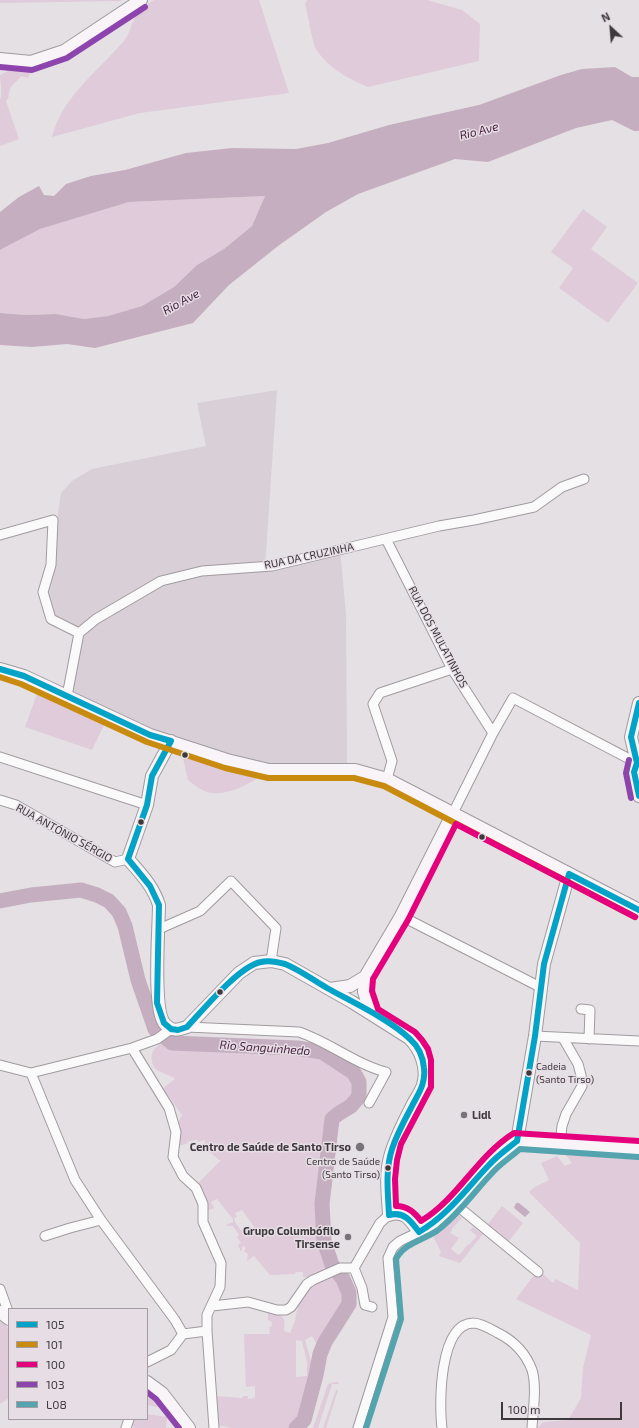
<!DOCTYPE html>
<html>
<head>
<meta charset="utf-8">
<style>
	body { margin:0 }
	#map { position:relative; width:639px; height:1428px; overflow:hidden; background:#e5e0e4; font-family:"Exo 2",sans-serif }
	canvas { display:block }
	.legend { position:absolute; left:8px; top:1308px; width:140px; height:112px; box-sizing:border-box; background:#e7dee5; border:1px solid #a39ca1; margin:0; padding:5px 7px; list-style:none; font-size:12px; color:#3d393c }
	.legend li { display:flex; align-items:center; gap:8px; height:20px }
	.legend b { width:20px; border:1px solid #a39ca1 }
	.north { position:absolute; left:591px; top:8px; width:40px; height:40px; -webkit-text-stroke:3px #e7dee5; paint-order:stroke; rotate:334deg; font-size:11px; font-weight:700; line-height:16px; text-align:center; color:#3d393c }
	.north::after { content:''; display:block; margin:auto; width:14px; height:18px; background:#3d393c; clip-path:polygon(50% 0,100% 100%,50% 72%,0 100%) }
	.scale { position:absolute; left:501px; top:1402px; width:121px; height:18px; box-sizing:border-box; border:2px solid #3d393c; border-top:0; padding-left:5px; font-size:12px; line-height:14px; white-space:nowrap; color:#3d393c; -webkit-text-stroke:3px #e7dee5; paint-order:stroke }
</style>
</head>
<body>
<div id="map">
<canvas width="639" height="1428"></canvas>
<ul class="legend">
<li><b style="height:5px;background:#03a3c7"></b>105</li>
<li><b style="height:5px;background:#c88b0f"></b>101</li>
<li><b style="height:5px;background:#e5007d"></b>100</li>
<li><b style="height:5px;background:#8e44ad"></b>103</li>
<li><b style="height:5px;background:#54a4b0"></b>L08</li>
</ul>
<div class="north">N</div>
<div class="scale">100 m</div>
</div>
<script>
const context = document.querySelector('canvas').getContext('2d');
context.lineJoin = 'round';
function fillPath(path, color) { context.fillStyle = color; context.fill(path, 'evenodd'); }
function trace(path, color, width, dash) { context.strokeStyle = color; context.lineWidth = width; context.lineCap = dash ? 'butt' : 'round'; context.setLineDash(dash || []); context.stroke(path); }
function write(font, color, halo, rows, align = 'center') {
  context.font = font + ' "Exo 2",sans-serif'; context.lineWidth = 3; context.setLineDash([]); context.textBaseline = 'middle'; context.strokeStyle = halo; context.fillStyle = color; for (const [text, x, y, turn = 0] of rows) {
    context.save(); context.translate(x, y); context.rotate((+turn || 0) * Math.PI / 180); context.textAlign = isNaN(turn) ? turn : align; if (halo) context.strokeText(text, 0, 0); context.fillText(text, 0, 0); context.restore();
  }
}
fillPath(new Path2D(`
	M277 390 265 567 340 549 346 614 347 765 266 764 206 748 133 722 73 693 78 639 49 619 41 592 50 565 61 493 72 481 92 469 206 446 197 403Z`), '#d9cfd7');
fillPath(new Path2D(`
	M0 0H121V1L0 3Z
	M154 0H259L289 93 140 113 52 137C62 97 98 71 124 41 131 32 132 19 139 11 142 6 150 3 154 0Z
	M307 0H427L462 10 480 24 479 61 368 87C350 80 326 66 316 49 312 41 308 14 305 4Z
	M10 70 31 71 28 78 21 76C18 81 12 84 10 89 8 94 10 97 6 101L19 139 0 146V100C3 95 0 81 0 75Z
	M265 196 252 226 224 249 197 265 174 287 142 306 108 316 84 319 56 314 27 315 0 313V250L40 229 129 202Z
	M583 209 607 227 591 249 638 283 608 323 559 288 573 268 551 252Z
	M38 691 105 723 92 750 25 727Z
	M178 753 191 755 216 763 222 768 255 774 258 778C243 787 222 798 204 791 198 788 193 784 188 780L183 758Z
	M165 1039 173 1045 296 1051 322 1054 350 1072 356 1080 357 1091 356 1098 351 1104 329 1118C326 1156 311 1236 332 1268L310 1278 303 1277V1272H296L295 1274 270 1275 254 1256 247 1261 248 1254 244 1251 246 1248 243 1246 241 1252 238 1245 241 1243 237 1237 239 1235 233 1226H228L226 1225 233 1222V1219L217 1199 211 1202 214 1208 206 1211 203 1193 196 1185 221 1160H219L204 1147 205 1140 198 1142V1140L189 1141 187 1142V1144L177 1146 180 1130 178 1123 182 1115 163 1088 175 1079C170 1075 162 1073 157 1070 152 1067 150 1057 153 1051 156 1047 162 1043 165 1039ZM242 1210 255 1228 245 1236 235 1222 234 1218 237 1217 235 1213Z
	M563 1151 639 1157V1428H538L541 1424 544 1422 568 1420 581 1398 583 1368 591 1335 516 1299 534 1275 538 1276 542 1273 553 1283 555 1279 578 1290 580 1243 529 1192 535 1187 549 1180 541 1163 557 1156 565 1166 572 1163Z
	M502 1206 523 1223 509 1241 488 1224Z
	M455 1215H459L462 1218 451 1230 452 1231 450 1233 459 1238 451 1249 458 1255 461 1253 468 1244 469 1245 477 1236 470 1230 473 1227 483 1234 460 1263 439 1256 441 1252 432 1234 443 1228Z
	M337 1274 342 1280 347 1293V1304L334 1326 324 1340 319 1352 315 1373 302 1419 293 1428H231L218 1425 216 1396 242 1398 243 1396H248V1399L255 1398V1386L246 1387 244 1334H270L269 1327H271L272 1324 271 1321 268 1320V1312C282 1314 286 1316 284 1331L290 1333 295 1321 298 1305 312 1285ZM312 1336 319 1348 313 1368 305 1340ZM296 1340 302 1341 307 1362V1376L296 1377Z
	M0 1318 9 1329V1398L0 1404Z
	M335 1382H339L338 1384H332L318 1428H313L328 1384Z
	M336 1390H338L326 1428H323Z
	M149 1394 163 1402 169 1409 147 1405Z
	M147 1414 167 1417 166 1428H134L132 1424 133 1419H147Z`), '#dfcbda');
fillPath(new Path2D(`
	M615 67 632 77H639V131H634L612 120 576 128 488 162 455 159 358 194 326 212 278 246 229 285 193 323 95 348 67 344 32 347 0 345V313L27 315 56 314 84 319 108 316 142 306 174 287 197 265 224 249 252 226 265 196 129 202 40 229 0 250V212L19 197 39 186 44 195 54 196 66 184 91 176 125 170 186 153 232 148 296 149 328 143 389 125 479 105 561 75 582 69Z
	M516 1203H519L530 1212 525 1217 514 1208Z`), '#c5aebf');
trace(new Path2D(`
	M0 901 31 895 81 890 97 895 109 901 119 912 125 926 138 980 155 1029 172 1043 297 1048 322 1052 354 1073 359 1082V1094L357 1099 351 1106 338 1114 332 1119 322 1204 324 1241 332 1265 343 1279 349 1293V1304L325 1342 320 1354 316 1375 304 1420 296 1428`), '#c5aebf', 15);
const street = new Path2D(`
	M0 535 53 520 51 565 43 592 51 619 79 633
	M386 539 452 669 493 733
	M67 696 79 633 96 619 161 581 202 571 272 566 439 526 474 520 534 507 562 487 584 479
	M0 757 147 805
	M387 779 392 761 373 704 380 693 452 669
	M0 800 16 805 115 862 128 859
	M453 813 493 733 513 698 637 763
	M401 916 542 988
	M159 929 200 911 231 881 276 928 271 961
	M581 1009 590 1010 589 1039
	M187 1027 299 1032C329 1042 355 1064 386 1072L369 1103
	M535 1036 639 1041
	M132 1048 169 1108 176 1132 173 1157 183 1176 196 1188 203 1204V1222L221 1263 220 1287 207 1315V1331L183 1334 171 1350 147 1362
	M0 1065 31 1073 132 1048 157 1039 171 1029
	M31 1073 75 1180 101 1220 175 1320 183 1334
	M560 1144 562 1126 566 1114 582 1086 581 1075 578 1064 563 1038
	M455 1204 538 1272
	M45 1236 70 1228 101 1220
	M354 1268 380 1223 389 1215
	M354 1268 362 1288 365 1305 372 1307
	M0 1289 9 1314
	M212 1306 248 1302 277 1310H286L291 1307 307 1284 313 1280 340 1268H354
	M207 1331 214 1428
	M126 1428 129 1419
	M358 1428 393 1317 388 1258 393 1247 400 1241 419 1232
	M442 1428C439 1404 439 1324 473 1323 481 1323 491 1329 498 1333 514 1341 526 1354 532 1370 537 1386 533 1411 532 1428`);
const secondary = new Path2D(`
	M0 59 31 62 64 51 141 0
	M0 669 24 676 150 735 227 760 269 770H355L387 779 639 910
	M171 741 152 776 147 805 128 859C141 874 153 886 159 905 159 927 152 1011 165 1024 172 1032 178 1030 187 1027L239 973 254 963 271 961 285 964 352 1002 409 1038C421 1049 428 1069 423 1085 421 1092 416 1098 413 1104 404 1122 395 1138 390 1157 385 1175 388 1196 389 1215 404 1209 411 1221 419 1232 449 1216 466 1189 489 1165 498 1156 508 1148 517 1141
	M639 761C630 770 637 785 639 796
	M637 763 631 737 639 703
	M365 977 364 992 371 1014
	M330 989 350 986 365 977 401 916 453 813
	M517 1141 535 1036 544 964 569 874
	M517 1141 639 1149
	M0 1312 9 1319
	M147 1382 162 1393 189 1428`);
trace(street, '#9f9b9e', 11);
trace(secondary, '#9f9b9e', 14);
trace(street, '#fbfafb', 9);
trace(secondary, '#f8f4f7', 12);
trace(new Path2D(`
	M0 669 24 676 150 735 171 741
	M637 763 631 737 639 703
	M637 763 634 772 639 796
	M128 859 150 886 159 905 157 1003 164 1023 171 1029
	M128 859 147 805 152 776 171 741
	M569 874 639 910
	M171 1029 178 1030 187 1027C203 1010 239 966 261 962 269 960 278 962 285 964 300 970 313 980 327 988 352 1002 389 1019 410 1039 418 1046 423 1057 424 1068 426 1084 418 1094 411 1108 404 1121 397 1134 392 1149 385 1171 388 1193 389 1215 404 1211 411 1221 419 1232
	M517 1141 535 1036 544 964 569 874
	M419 1232C448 1215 466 1189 489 1165 497 1156 507 1149 517 1141`), '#03a3c7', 6);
trace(new Path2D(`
	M0 677 21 684 147 742 225 768 268 778H354L384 786 635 917`), '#c88b0f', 6);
trace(new Path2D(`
	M635 917 456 824 408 920 373 979 372 991 378 1009 415 1032 422 1040 428 1049 431 1060V1087L401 1144 397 1160 395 1179 396 1206C408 1206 415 1213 421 1221 458 1199 477 1156 514 1133L639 1141`), '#e5007d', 6);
trace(new Path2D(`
	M0 67 32 70 67 58 145 7
	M629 760 626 773 631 798
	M147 1392 156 1399 179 1428`), '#8e44ad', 6);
trace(new Path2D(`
	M366 1428 401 1319 396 1259C404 1243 424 1240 438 1230 461 1212 476 1189 496 1169 503 1162 512 1156 520 1149L638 1157`), '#54a4b0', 6);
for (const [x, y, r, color] of [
	[185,755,3.5,"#3d393c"],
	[141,822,3.5,"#3d393c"],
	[482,837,3.5,"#3d393c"],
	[220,992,3.5,"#3d393c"],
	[529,1073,3.5,"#3d393c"],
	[464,1115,4,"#787377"],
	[360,1147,5,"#787377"],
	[388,1168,3.5,"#3d393c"],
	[348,1237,4,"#787377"]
]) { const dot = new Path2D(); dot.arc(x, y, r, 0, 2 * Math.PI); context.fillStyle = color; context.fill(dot); trace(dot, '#e7dee5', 1.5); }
write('10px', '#3d393c', '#e7dee5', [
	["Cadeia",536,1067],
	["(Santo Tirso)",536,1080],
	["Centro de Saúde",380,1162,"right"],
	["(Santo Tirso)",380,1175,"right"]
], 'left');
write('11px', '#3d393c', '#e7dee5', [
	["RUA DA CRUZINHA",309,556,-12],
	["RUA DOS MULATINHOS",438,637,62],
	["RUA ANTÓNIO SÉRGIO",64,833,29]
]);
write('bold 11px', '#3d393c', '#e7dee5', [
	["Lidl",472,1115,"left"],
	["Centro de Saúde de Santo Tirso",351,1147],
	["Grupo Columbófilo",340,1231],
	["Tirsense",340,1244]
], 'right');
write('italic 12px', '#461d3e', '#e7dee5', [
	["Rio Ave",479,131,-14],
	["Rio Ave",181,302,-29],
	["Rio Sanguinhedo",265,1048,4]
]);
</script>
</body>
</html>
